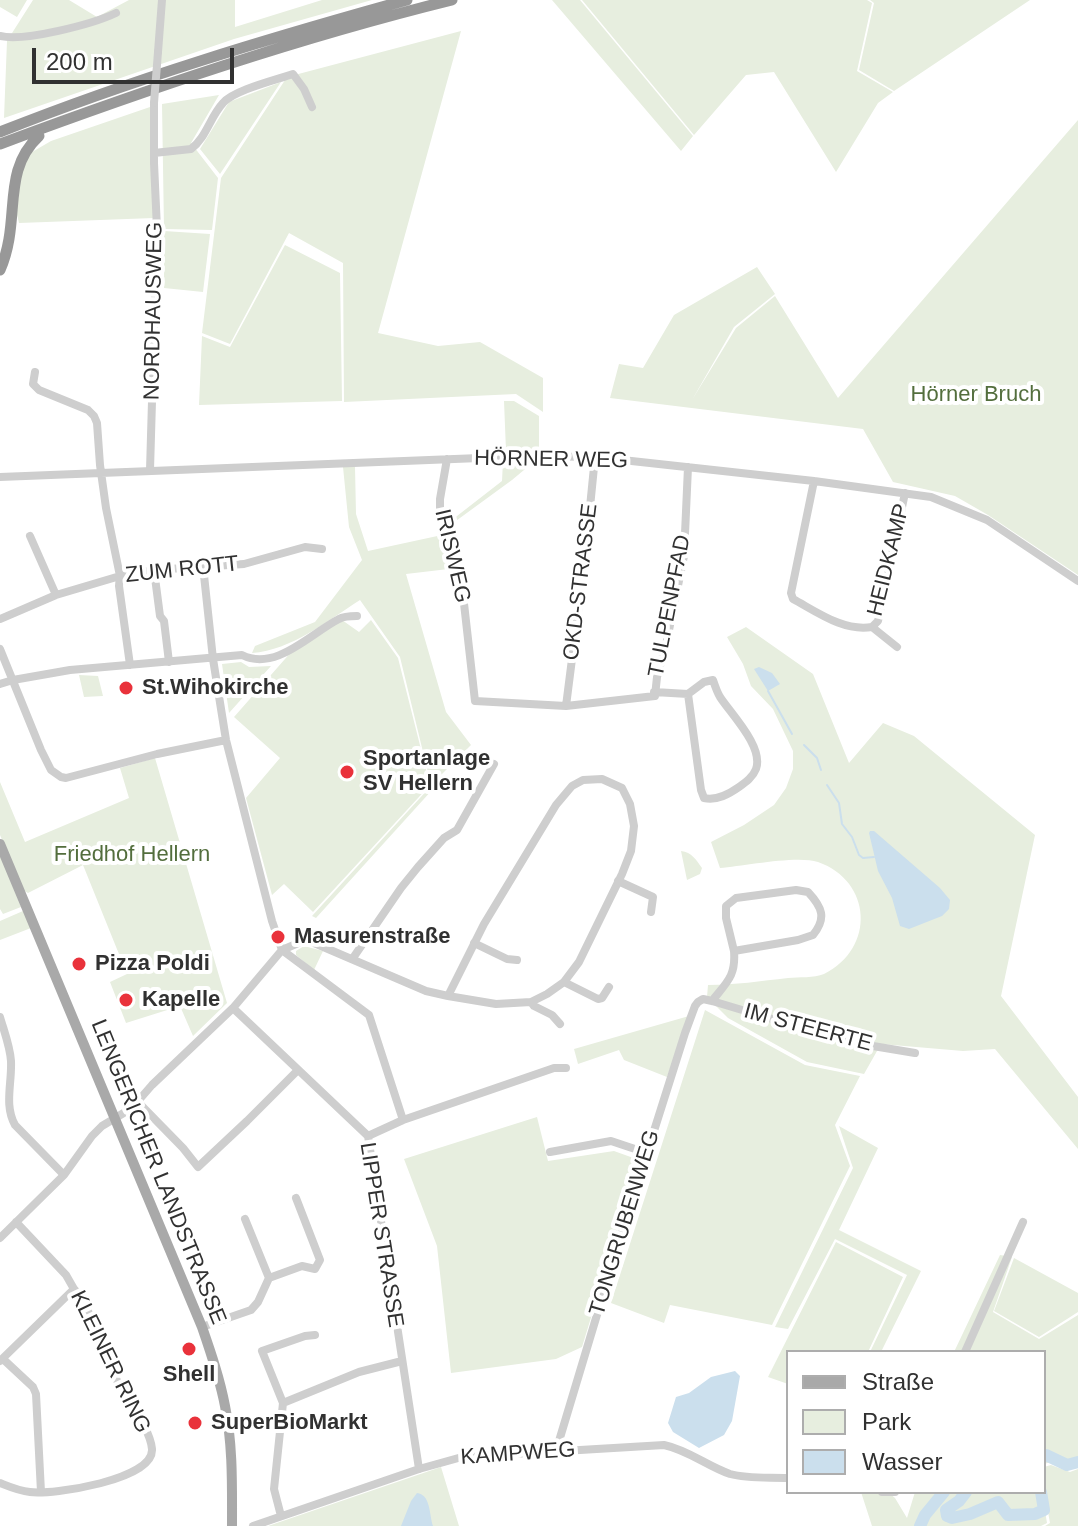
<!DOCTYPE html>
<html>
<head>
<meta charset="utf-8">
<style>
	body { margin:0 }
	#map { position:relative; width:1078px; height:1526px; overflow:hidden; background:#fff; font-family:Arial,sans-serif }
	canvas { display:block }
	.legend { position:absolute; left:786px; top:1350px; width:260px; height:144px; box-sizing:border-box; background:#fff; border:2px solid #adadad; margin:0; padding:10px 14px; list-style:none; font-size:24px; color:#313131 }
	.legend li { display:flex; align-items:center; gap:16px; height:40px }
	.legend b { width:40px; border:2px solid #adadad }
	.scale { position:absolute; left:32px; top:48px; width:202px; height:36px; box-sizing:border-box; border:4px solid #313131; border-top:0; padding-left:10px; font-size:24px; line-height:28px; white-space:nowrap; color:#313131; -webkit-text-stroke:6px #fff; paint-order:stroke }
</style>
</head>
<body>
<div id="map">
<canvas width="1078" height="1526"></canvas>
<ul class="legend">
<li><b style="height:10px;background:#a9a9a9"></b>Straße</li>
<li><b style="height:22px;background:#e7eedf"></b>Park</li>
<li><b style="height:22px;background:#cbdfed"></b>Wasser</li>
</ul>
<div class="scale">200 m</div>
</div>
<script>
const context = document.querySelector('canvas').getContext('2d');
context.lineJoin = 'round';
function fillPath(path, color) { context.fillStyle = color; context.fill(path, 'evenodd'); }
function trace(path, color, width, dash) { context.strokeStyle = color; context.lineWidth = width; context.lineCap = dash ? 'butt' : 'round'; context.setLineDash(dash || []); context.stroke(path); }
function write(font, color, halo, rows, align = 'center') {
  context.font = font + ' Arial,sans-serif'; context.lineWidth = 8; context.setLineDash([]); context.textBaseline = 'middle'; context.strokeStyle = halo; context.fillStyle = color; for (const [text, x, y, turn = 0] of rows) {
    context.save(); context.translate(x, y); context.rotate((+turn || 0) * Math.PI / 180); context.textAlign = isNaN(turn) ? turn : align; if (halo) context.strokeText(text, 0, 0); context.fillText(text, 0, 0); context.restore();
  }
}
fillPath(new Path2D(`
	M0 0H27L17 17 0 7Z
	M33 0H69L97 17 129 0H235V27L322 0H372L234 39 4 118 7 41Z
	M552 0H580L693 136 681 151Z
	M582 0H867L872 3 857 71 893 92 878 103 836 172 774 72 746 75 694 135Z
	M870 0H1030L894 91 859 70 874 3Z
	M461 31 378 333 438 346 480 342 543 378V412L516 394 344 402 343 263 289 233 230 344 202 333 221 178 287 77Z
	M281 82 220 174 200 149 229 102Z
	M219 95 191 143 218 178 212 230 164 229 162 104Z
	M150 107 154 218 19 223 13 198 27 155 51 141Z
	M1078 120V575L988 515 955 496 893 482 863 429 610 398 619 364 643 368 674 315 757 267 775 294 734 327 692 400 736 328 775 296 838 398Z
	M164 231 210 234 203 292 164 288Z
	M285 245 340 273 342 401 199 405 202 336 230 347Z
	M504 401H514L539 416V450L506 451Z
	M536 460 512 480 449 526 448 523 502 481 503 461Z
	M343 467H355L356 514 368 551 442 535 457 568 406 574 446 712 471 745 431 785 400 657 360 600C327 621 292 650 252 653L255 646 315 622 362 560 349 527Z
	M342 620 359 632 371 620 398 658 430 785 313 912 284 884 272 895 246 798 280 758 234 717 292 651Z
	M746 627 813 674 849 763 883 723 914 736 1035 835 1001 996 1078 1097V1149L995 1049 963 1051 881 1044 864 1074 807 1062 728 1018 707 997 708 985C735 985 761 981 788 978 799 977 814 978 824 974 876 948 872 881 818 862 797 855 744 866 720 868L711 842 744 825 774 805 786 788 793 769V751L773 709 751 686 743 664 727 637Z
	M241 662 249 667 271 666 229 713 222 664Z
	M79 675 98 676 103 696 84 697Z
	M155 758 227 1003 193 1036 180 1006 126 1023 110 982 127 974 83 865 28 893 23 890 0 835V782L25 842 129 798 120 768Z
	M430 787 433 789 316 918 312 916Z
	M681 851C692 852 696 860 702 868L700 874 687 880Z
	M0 854 21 907 3 914 0 909Z
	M23 911 31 928 0 940V921Z
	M304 946 323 951 314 970 296 955V951Z
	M705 1010 805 1065 860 1076 835 1125 850 1166 772 1325 670 1305 664 1323 611 1303Z
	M689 1016 667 1077 624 1060 619 1050 578 1064 574 1049Z
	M537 1117 548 1161 614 1151 639 1160 582 1347 556 1359 451 1373 437 1246 404 1159Z
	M839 1126 878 1148 839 1230 921 1271 881 1352H870L907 1275 835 1239 788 1329 775 1327 853 1168Z
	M836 1242 903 1277 868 1352H788V1384L768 1377Z
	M1000 1255 1012 1257 993 1312 1039 1339 1078 1315V1466L1070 1469 1051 1462 1044 1464V1352H954Z
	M1014 1258 1078 1293V1312L1039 1337 994 1311Z
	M1051 1465 1070 1472 1078 1469V1526H1045L1050 1523 1044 1490V1467Z
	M441 1467 459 1526H268Z
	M861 1492H888L895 1498 907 1518 915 1492H1042L1047 1523 1041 1526H872Z`), '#e7eedf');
fillPath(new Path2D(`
	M759 667 772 673 780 684 768 691 754 669Z
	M870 831H874L940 888 950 900 949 909 942 916 909 929 900 926 892 898 878 871 869 833Z
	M735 1371 740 1376 732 1421 724 1435 699 1448 673 1432 668 1423 676 1397 689 1393 711 1377Z
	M417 1493C431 1495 429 1514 433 1526H401L411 1501Z`), '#cbdfed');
trace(new Path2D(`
	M768 691 792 734
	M804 745 817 758 821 770
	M827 785 839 803 842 824 852 837 859 855 863 858 874 857`), '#cbdfed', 2);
trace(new Path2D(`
	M1044 1456 1046 1455 1067 1465 1078 1462
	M966 1492 959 1501 946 1510 947 1516 952 1518 970 1514 998 1502 1008 1515 1035 1514 1044 1510 1041 1492
	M920 1526 925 1515 944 1492`), '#cbdfed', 12);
trace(new Path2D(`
	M0 36C24 42 93 24 116 13
	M158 52 162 0
	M154 153 191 149C206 138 210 117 223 103 234 90 276 80 293 74L304 89 312 107
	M35 372 33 384 39 390 88 410 94 416 97 423 100 465 106 508 120 576 119 586 130 665
	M447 459 440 499V515L460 568 475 701 566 706 655 696 657 677 667 640 684 556 688 467
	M150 470 157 229 154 163V103
	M0 477 530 456 595 457 814 481 931 497 987 520 1078 581
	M814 481 791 593 793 599C817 612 844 632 872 627L897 647
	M30 536 56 595
	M203 566 213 659 226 740 272 921 282 950
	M154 570 160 616 164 621 169 662
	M0 619 56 595 120 576 154 570 244 564 305 547 322 549
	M872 627 878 621 905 493
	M0 649 41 750 51 770 61 777 66 778 157 754 226 740
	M0 684 13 680 70 670 242 655C276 672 311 633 339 619 344 616 350 616 357 616
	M654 692 688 694 704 682 713 680C715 686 717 692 720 697 731 714 764 747 756 769 753 777 746 782 739 787 729 794 717 801 704 798L701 790 688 694
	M566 706 585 557 595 457
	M618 881 653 897 651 912
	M474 943 507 959 517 960
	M282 950 369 1015 403 1120
	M353 958 401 888 418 867 444 838 457 830 494 764
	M564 982 598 999 602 998 609 987
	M712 1001C727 982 736 976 734 951L798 940 813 935C827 918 822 907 808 892L796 890 736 898 726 906V918L734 951
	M531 1002 534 1006 552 1015 560 1024
	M233 1008 368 1136 419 1469
	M0 1017C4 1031 10 1046 11 1061 12 1084 4 1105 15 1125L64 1175
	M138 1102 183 1148 198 1167 247 1121 298 1070
	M368 1136 403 1120 554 1068H566
	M550 1152 611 1141 647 1153
	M245 1219 269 1278
	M0 1238 64 1175 92 1136 102 1126 132 1108 152 1085 233 1008 282 950 303 941 314 943 426 991 448 996 496 1004 531 1002 547 994 564 982 579 962 622 874 631 851 634 826 630 804 622 788 602 779 583 780 572 786 556 805 484 924 448 996
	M202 1327 251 1310 258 1302 269 1278 302 1266 315 1269 320 1260 296 1198
	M965 1352 1023 1222
	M3 1359 33 1387 36 1394 41 1492
	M0 1361 74 1289
	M283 1403 262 1351 305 1336 315 1335
	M556 1451 621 1235 685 1033 695 1006 698 1002 703 999 712 1001 849 1042 915 1053
	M0 1483C10 1487 19 1491 30 1492 53 1495 154 1480 152 1449 150 1428 128 1402 118 1383L83 1299 74 1289 66 1275 16 1222
	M882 1492H895
	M281 1516 274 1489 283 1403 359 1372 402 1361
	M253 1526 419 1469 462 1457 664 1445C688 1450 707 1466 730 1474 748 1479 769 1477 788 1478`), '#cecece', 8);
trace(new Path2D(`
	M0 844 202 1327C211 1353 220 1379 225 1406 233 1445 232 1486 232 1526`), '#a9a9a9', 10);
trace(new Path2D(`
	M0 132C133 79 270 38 407 0
	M0 144C148 89 298 38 452 0
	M0 270C22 220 0 172 39 136`), '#989898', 11);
trace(new Path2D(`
	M154 103 158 52`), '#cecece', 8);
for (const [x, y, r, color] of [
	[126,688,8,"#e9323b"],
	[347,772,8,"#e9323b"],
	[278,937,8,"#e9323b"],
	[79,964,8,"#e9323b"],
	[126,1000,8,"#e9323b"],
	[189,1349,8,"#e9323b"],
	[195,1423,8,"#e9323b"]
]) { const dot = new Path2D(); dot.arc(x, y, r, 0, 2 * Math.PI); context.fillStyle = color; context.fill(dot); trace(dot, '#fff', 3); }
write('22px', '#313131', '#fff', [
	["NORDHAUSWEG",154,311,-89],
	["HÖRNER WEG",551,460,1],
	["IRISWEG",452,556,77],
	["HEIDKAMP",889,560,-76],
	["ZUM ROTT",182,570,-6],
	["OKD-STRASSE",581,582,-83],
	["TULPENPFAD",670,606,-79],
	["IM STEERTE",808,1028,15],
	["LENGERICHER LANDSTRASSE",158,1172,68],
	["TONGRUBENWEG",625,1223,-73],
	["LIPPER STRASSE",381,1235,81],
	["KLEINER RING",110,1362,64],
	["KAMPWEG",518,1454,-4]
]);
write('22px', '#536e3d', '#fff', [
	["Hörner Bruch",976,395],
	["Friedhof Hellern",132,855]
]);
write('bold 22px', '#313131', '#fff', [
	["St.Wihokirche",142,688],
	["Sportanlage",363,759],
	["SV Hellern",363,784],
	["Masurenstraße",294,937],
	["Pizza Poldi",95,964],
	["Kapelle",142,1000],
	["Shell",189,1375,"center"],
	["SuperBioMarkt",211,1423]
], 'left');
</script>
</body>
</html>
